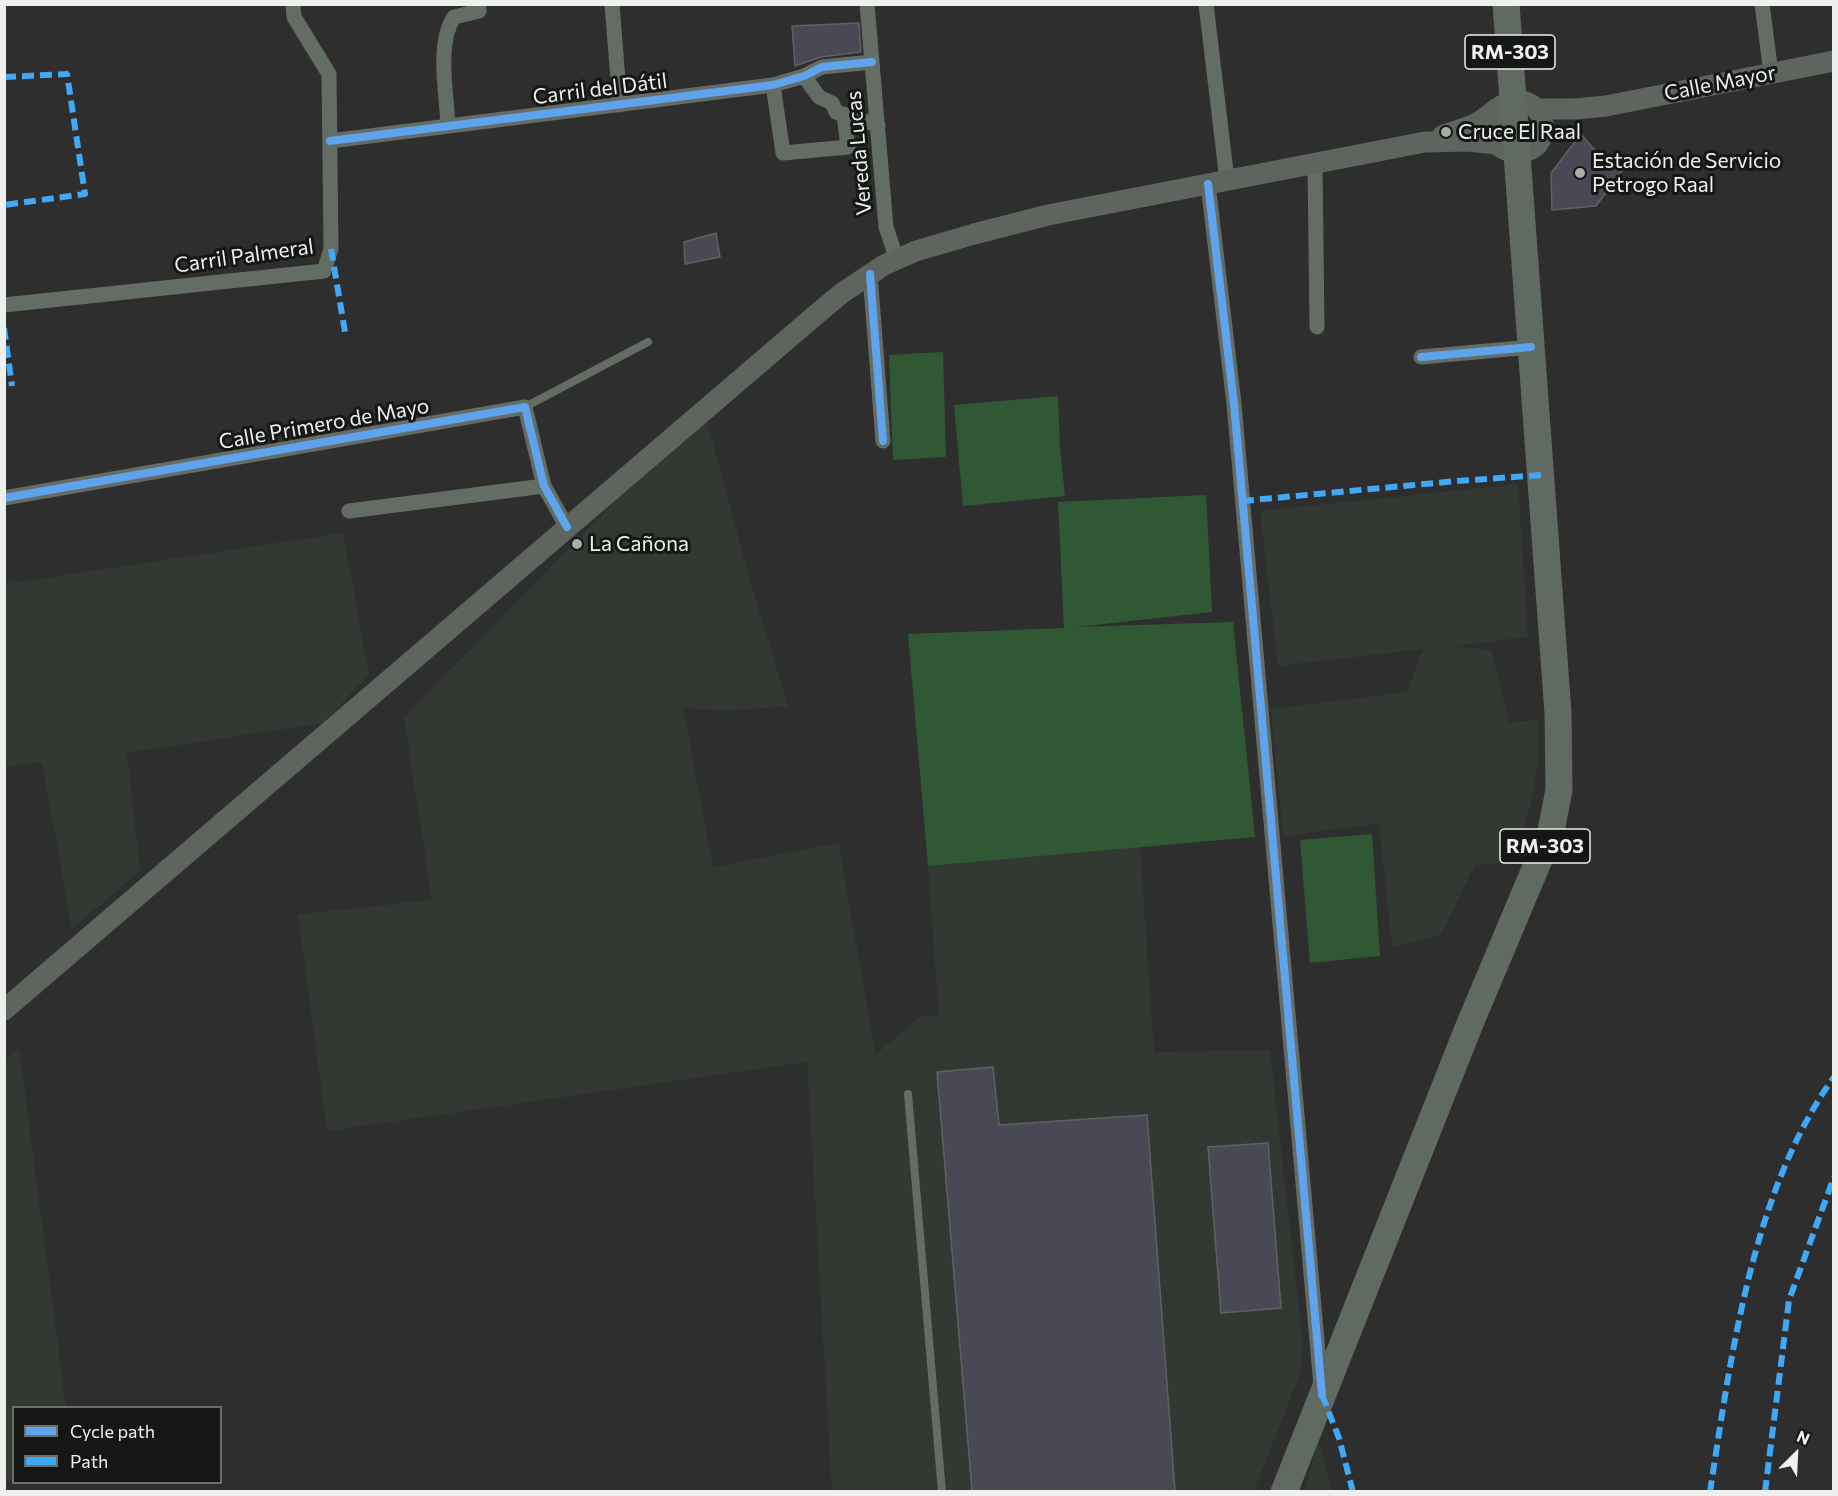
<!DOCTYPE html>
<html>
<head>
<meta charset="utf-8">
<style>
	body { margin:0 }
	#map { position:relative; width:1838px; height:1496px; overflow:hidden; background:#2d2e2d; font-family:Commissioner,sans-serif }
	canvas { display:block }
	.frame { position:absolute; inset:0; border:6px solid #eef0ee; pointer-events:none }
	.legend { position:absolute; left:12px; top:1406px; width:210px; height:78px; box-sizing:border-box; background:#151715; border:2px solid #6c6e6c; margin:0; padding:8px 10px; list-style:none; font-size:18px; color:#eef0ee }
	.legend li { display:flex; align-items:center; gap:12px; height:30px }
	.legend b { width:30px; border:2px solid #6c6e6c }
	.north { position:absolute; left:1766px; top:1424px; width:60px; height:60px; -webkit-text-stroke:4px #151715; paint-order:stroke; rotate:24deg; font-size:16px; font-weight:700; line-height:24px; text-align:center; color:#eef0ee }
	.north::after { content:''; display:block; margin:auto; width:21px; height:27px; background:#eef0ee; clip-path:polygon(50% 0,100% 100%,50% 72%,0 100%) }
</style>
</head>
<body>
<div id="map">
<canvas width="1838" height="1496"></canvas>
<div class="frame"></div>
<ul class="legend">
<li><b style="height:8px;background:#60a3ed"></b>Cycle path</li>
<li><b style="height:8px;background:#3fa9f5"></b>Path</li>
</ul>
<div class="north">N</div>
</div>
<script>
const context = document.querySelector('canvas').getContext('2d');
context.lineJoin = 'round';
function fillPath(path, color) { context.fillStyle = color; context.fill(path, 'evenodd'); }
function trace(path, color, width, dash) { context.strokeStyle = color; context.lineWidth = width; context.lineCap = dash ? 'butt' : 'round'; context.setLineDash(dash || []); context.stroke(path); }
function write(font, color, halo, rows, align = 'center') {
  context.font = font + ' Commissioner,sans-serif'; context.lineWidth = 6; context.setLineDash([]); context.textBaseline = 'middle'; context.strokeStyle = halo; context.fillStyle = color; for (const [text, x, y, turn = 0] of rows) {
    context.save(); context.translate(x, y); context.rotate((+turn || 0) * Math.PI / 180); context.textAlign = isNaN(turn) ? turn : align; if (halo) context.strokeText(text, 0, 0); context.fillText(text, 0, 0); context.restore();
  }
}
fillPath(new Path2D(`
	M704 410 751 584 788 706 727 711 683 708 713 867 839 843 875 1055 922 1015 939 1017 928 866 1140 847 1154 1052 1270 1050 1303 1347 1300 1374 1254 1491H832L807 1062 327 1131 298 914 432 900 404 717Z
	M1518 484 1528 637 1456 646 1491 650 1509 722 1538 720 1537 768 1534 792 1513 862 1475 865 1441 935 1392 947 1379 823 1283 837 1271 709 1407 692 1423 649 1278 666 1260 511Z
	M343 533 369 675 323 723 127 753 140 871 72 929 42 762 5 767V584Z
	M19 1048 66 1407 14 1408 13 1481 5 1482 4 1060Z
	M1318 1439 1332 1491H1305Z`), '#323832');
fillPath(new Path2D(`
	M943 352 946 457 893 460 889 355Z
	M1058 396 1060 449 1065 496 963 506 954 405Z
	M1206 495 1212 612 1076 627 1233 622 1255 837 928 866 908 634 1064 628 1058 502Z
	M1372 834 1380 956 1310 963 1300 840Z`), '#315834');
const building = new Path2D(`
	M859 23 861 52 821 57 795 66 792 26Z
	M1581 134 1603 160 1623 169 1596 206 1552 210 1551 173Z
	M716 233 720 257 685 264 684 242Z
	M993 1067 999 1125 1147 1115 1175 1491H972L937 1072Z
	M1268 1143 1281 1308 1221 1313 1208 1147Z`);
fillPath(building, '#494956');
trace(building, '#606161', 1.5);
trace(new Path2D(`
	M525 407 648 342
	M908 1094 942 1492`), '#646d64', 8);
trace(new Path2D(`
	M612 4 620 105
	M867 4 886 227 897 260
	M1206 4 1227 180
	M1762 4 1771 73
	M804 76 819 97 832 103 836 112 878 125
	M773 85 783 153 848 147 844 115
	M448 126C447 95 436 44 454 17L479 11 478 4
	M330 141 773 85 804 76 822 67 872 62
	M1315 164 1317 327
	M1208 184 1234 404 1321 1386
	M870 274 883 441
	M4 305 324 271 331 249 329 74 294 17 293 4
	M1421 357 1531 347
	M4 498 525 407 544 486 567 527
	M349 511 544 486`), '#646d64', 15);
trace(new Path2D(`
	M1537 109H1575L1606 106 1834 61
	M1442 136C1452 132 1463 129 1473 125 1491 117 1508 91 1530 104 1538 108 1543 117 1543 127 1543 171 1468 153 1496 109
	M4 1010 818 313 842 293 884 265 916 251 974 234 1048 215 1425 142 1468 141 1496 144`), '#5d655e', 21);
trace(new Path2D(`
	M1284 1492 1469 1026 1551 831 1559 790 1558 713 1506 4`), '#616a61', 27);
trace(new Path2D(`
	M4 77 67 74 85 194 4 205
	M331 249 345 332
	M4 328 12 386
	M1242 501 1457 481 1542 475
	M1322 1395 1339 1438 1353 1492
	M1710 1492C1731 1356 1752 1191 1834 1077
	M1765 1492 1789 1300 1834 1177`), '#3fa9f5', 6, [12, 6]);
trace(new Path2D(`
	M330 141 773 85 804 76 822 67 872 62
	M1208 184 1234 404 1322 1395
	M870 274 883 441
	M1421 357 1531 347
	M4 498 525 407 544 486 567 527`), '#60a3ed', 8);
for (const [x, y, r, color] of [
	[1446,132,6,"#aaacaa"],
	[1580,173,6,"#aaacaa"],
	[577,544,6,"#aaacaa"]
]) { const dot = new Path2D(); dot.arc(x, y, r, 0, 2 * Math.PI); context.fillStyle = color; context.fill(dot); trace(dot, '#151715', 2); }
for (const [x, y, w] of [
	[1510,52,90],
	[1545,846,90]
]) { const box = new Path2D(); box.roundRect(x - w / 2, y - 17, w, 34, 4.5); context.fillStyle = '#151715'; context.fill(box); trace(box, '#eef0ee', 1.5); }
write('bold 20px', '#eef0ee', null, [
	["RM-303",1510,52],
	["RM-303",1545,846]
]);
write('21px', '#eef0ee', '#151715', [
	["Calle Mayor",1720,83,-11],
	["Carril del Dátil",600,89,-7],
	["Vereda Lucas",859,153,-95],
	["Carril Palmeral",244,256,-8],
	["Calle Primero de Mayo",324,424,-10]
]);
write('21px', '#eef0ee', '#151715', [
	["Cruce El Raal",1458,132],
	["Estación de Servicio",1592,161],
	["Petrogo Raal",1592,185],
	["La Cañona",589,544]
], 'left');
</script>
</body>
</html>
